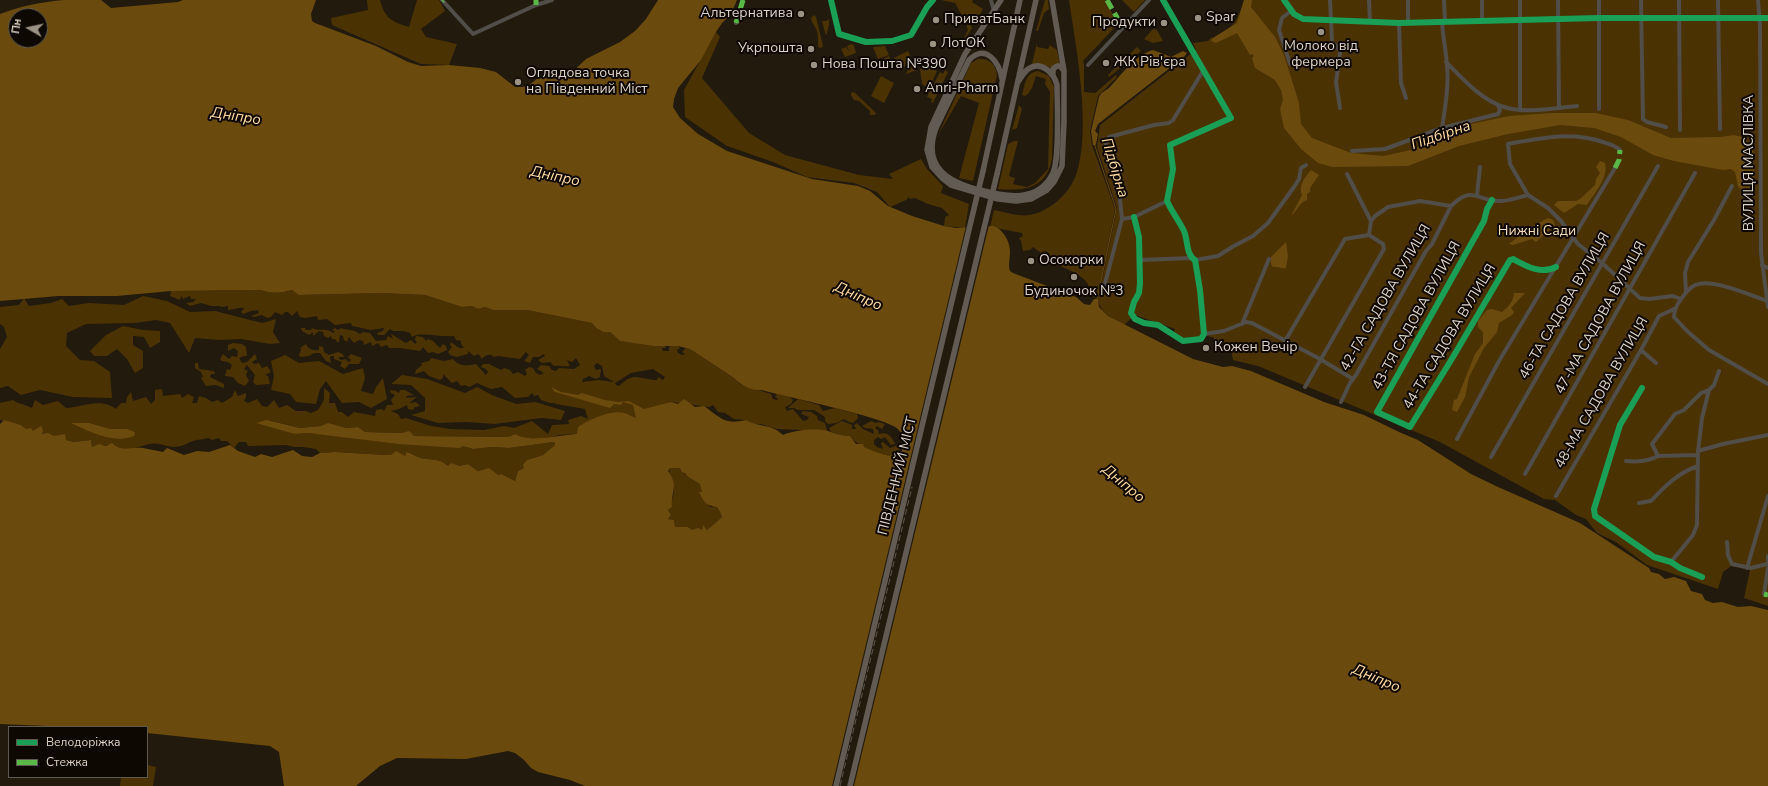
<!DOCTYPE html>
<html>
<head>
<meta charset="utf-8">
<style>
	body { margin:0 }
	#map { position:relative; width:1768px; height:786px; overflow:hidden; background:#221a0d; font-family:"Nunito Sans",sans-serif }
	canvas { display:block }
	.legend { position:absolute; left:8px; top:726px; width:140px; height:52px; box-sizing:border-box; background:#0e0802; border:1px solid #605950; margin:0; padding:5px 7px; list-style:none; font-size:12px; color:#dcd2c4 }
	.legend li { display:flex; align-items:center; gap:8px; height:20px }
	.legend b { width:20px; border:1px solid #605950 }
	.north { position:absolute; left:8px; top:8px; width:40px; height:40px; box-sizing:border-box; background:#0e0802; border:1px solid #605950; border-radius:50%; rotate:279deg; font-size:11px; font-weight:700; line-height:16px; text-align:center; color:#dcd2c4 }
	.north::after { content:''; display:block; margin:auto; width:14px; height:18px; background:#9b9284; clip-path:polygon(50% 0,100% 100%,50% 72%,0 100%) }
</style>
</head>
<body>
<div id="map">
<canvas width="1768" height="786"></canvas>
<ul class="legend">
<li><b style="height:5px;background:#1a9f57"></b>Велодоріжка</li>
<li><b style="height:5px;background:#58b947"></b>Стежка</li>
</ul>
<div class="north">Пн</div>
</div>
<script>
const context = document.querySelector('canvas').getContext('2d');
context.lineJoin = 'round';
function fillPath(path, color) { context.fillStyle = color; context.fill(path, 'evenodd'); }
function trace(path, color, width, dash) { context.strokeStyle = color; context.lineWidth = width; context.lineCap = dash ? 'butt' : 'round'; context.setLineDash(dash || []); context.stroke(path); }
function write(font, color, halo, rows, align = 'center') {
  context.font = font + ' "Nunito Sans",sans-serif'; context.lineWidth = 4; context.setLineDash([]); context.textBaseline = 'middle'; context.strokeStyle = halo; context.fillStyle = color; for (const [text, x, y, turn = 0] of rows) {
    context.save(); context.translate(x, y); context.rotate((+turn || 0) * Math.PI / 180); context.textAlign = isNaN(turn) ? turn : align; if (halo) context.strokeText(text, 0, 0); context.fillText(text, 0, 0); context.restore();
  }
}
fillPath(new Path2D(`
	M367 0H380C385 19 391 21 409 27L417 0H439L445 11 421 29 426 37 457 44 449 65 421 64 332 25 331 18 368 10Z
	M941 0H973L972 2 983 9 975 23C960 18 962 14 955 3Z
	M1045 0H1048L1049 9 1044 13 1038 31H1036Z
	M1069 0H1105L1118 24 1083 61 1084 64V92L1095 93 1116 75 1117 77 1098 96 1090 131 1092 145 1115 209 1097 298 1084 294 1087 293 1089 287C1087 276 1063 267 1054 264L1055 259 1048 258 1049 253 1046 251 1041 253 1033 247 1030 250 1023 251 1021 241 1019 238 1023 236 1022 233 990 227 994 210C1005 212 1019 217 1030 215 1050 211 1069 194 1076 175 1092 129 1076 48 1069 0Z
	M1122 0H1145L1134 12Z
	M1244 0H1768V606L1744 598 1750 570 1731 566 1723 572 1718 589 1647 565 1616 542 1597 533 1586 519 1576 515 1555 500 1544 499 1440 442 1258 366 1233 360 1231 349 1215 344 1214 338 1202 334V338H1192L1191 339 1182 338 1174 332 1175 329 1135 315 1124 325C1112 318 1101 314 1098 300L1117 208 1097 147 1100 125 1196 50 1193 43 1208 41 1212 37 1213 38C1235 25 1236 25 1244 0Z
	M814 15 816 17 823 46 821 48 818 47C818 40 819 33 815 27 813 23 812 23 811 18Z
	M829 19V25L826 36 822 21H826Z
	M970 24 972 28 959 48 958 44H961L968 30 967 28V25Z
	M1153 29 1157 30 1163 41 1153 43 1144 39Z
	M716 32 720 37 702 78 749 133 785 155 859 175 893 179 889 174 921 159 927 169 943 186 941 193 969 204 965 228 944 226 945 217 949 215 942 208 928 204 915 198 910 199 909 197 906 200 890 207 877 192 854 183 807 177 773 162 727 146 685 117 684 90Z
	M1037 43V47L1048 49 1050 45 1057 50 1060 64 1051 68 1040 64H1032Z
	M851 44 854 45 856 53 845 57 841 49 846 47 850 53 847 46Z
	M885 46 889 55 878 59 873 47Z
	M1137 47 1141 51 1109 77 1108 75Z
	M908 51 910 55 903 70 896 64 894 58Z
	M889 56 892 64 882 68 879 61Z
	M915 58 917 70 906 74 913 59Z
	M978 59C989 58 996 64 997 75L973 181 959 178 979 103 961 96 938 135 971 63Z
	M926 65 937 71 929 89 922 84 920 69Z
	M945 70 948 72 933 103 931 102 932 99 927 97 940 72 943 74Z
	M1038 71 1049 76 1054 87 1052 159C1046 189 1024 191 998 189L1008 144 1014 141H1018L1009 176 1015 178 1013 184 1027 187 1035 183 1048 169 1050 92 1045 84 1046 79 1036 76 1032 88 1028 94 1025 96 1022 95C1025 84 1025 73 1038 71Z
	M881 76 894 83 884 103 871 96Z
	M854 92 876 113 875 115H870V111L859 101 854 100 851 95V93Z
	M1019 105 1022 109 1017 128 1012 130Z
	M261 290C272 294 282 293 293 290L299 295 381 293 425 295 462 307 472 306 478 309 485 307 493 310H527L592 323 596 328 603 332H610L620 341 665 346 666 348H662L663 351H669V347L672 345 678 346 680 348 677 350 678 353 682 355 685 354 682 352 686 348 690 349 734 378 740 384 771 394 773 399 777 400 778 399 775 397 777 394 790 397 793 400 791 404 785 407 787 411 793 409 803 421 807 420 809 417 801 414 803 411 811 412 817 416 818 420 825 423 827 431 777 429 761 424H753L746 420 734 419 725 413 718 412 713 405 709 407 671 402 636 418 577 434 559 435 548 438H520L515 434 508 437 414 436 403 433 365 432 358 427 346 428 328 424 322 426 300 428 268 420 295 434 308 433 463 446 473 449 493 447 509 448 554 442 555 445 543 455 527 460 524 468 518 471 515 481 503 474 498 475 484 469 478 471 468 464 459 466H448C439 457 428 461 418 457 413 455 412 453 406 452L405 456 335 452 320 453 316 449 303 447H294L286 445 248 446 246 442H239L234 448 227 441H221L219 438 212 440 208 438C203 440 198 439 193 441 186 444 181 447 173 447 165 446 158 442 149 444 141 446 134 449 125 449 113 448 103 442 92 447L91 440 73 442 26 429 21 425 0 420V403L13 400C18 404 25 404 32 408L35 400 43 405 58 401 66 408C83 407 100 397 116 409L121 403H126L127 397 131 392 133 401 146 397 151 404 155 400V390L162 389 163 396 180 394 182 398 188 394 194 397 192 403H197L199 396 206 398 212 402 218 400 222 403 232 397 235 390 238 396 246 393V397L244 401 248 403 257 399 262 406 267 407 274 400 279 408 287 405 296 411H306L311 413 318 410 324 400V388L330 393 329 403H335L338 412H342L348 417 354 412 375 416 376 410 382 409 384 411 387 405H393L391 400 395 395 391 393 390 390 396 391 399 393 400 390H405L414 395 407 396 406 398 417 397 409 403 416 402 420 406 415 407 413 410 408 409 407 405 399 409 391 411 398 414 401 419 406 418 431 426 450 429 484 430 504 426 514 428 532 421 548 434 552 425 569 424 568 420 581 416 588 419 585 409 556 404 555 403H550L541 400 538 395 534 396 532 393 528 397 515 398 502 387 491 389 477 383 469 387 465 385 461 386 457 381 452 383 443 374V378L440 380 429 376 424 371 415 374 416 370 422 365 421 363 429 361 431 358 444 361 453 359C460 367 467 366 476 364L486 375 488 372 486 369 481 367 483 364H489L501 370 504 368 510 370 513 374 518 372 525 376 527 374 525 370 529 367 533 368 536 373 540 375 544 373 537 369 541 365 549 366 552 370 556 371 559 368 574 369 580 365 576 358 572 362 567 360 570 366C564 367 559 365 554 366L550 362 542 363 538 360 545 356 544 354 539 357H533L530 363 524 361 529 355 526 352 520 359 498 356 493 357 492 355H487L481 359V357L478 354 474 356 468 351V354L457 357 450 355 448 352 452 347 450 345 451 342 459 348H464L461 344V341L456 340 454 336C442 338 420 331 412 337L410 333 404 331H393L390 329 384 335H378L377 333 383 331 384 328 371 330 352 326 351 323 335 325 327 319 318 320 317 316 305 318 300 317 297 311 292 316 288 312H285L282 315 275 312 271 317 267 318 262 315 254 317 251 316 259 313 258 310 251 311 243 314 241 312 244 308C238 307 234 310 228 310V306L222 307 219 306H211L201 303 190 306 186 303 193 302 196 299H191L190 296 183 299 181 296 180 300 170 296 171 291ZM597 363 602 366 604 376 614 382 599 380 582 382 583 379 589 376 596 379 600 377 601 369 596 370 594 366ZM653 369 665 377 663 380 658 377 657 380C639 380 635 370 619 386L616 385 615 383 631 373Z
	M143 296 167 301 190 312 215 311 262 323 276 319 273 332 280 343 270 344 241 339 220 340 195 338 189 353 170 323 156 320 135 323 86 324 67 333 66 346 80 360 94 361 110 372 112 398 73 397 40 390 21 395 8 386 0 388V349L7 337 4 327 0 324V307L19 305 24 298 29 306 51 303 62 299 69 306 89 303 124 305Z
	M123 326 143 330 160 331V342L150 348 144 337 133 336V345L143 351V368L135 373 127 359 117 349 107 356H94L90 351 106 335Z
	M301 328H305L306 330H311L312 328C319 332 326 327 333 333L335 332 332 330 335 328 338 330 341 328C347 330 356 330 360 334L363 332 370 333 376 341 386 340 388 336 393 339 391 334 406 343 411 340 415 344 417 342 415 340 416 336 423 337 426 341 428 339 433 341 440 348 443 344 446 346 447 350 438 354 433 352 428 353 423 347 420 351 400 348H389L387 345 381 347 378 343 372 346 371 342 364 345 363 341 359 340 354 343 349 337 347 342 344 340 343 336 340 335 339 342H337L335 339H332L331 336 328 338 324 336 323 332 319 331 313 336V332L309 335 302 331Z
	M233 343 242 344 246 347 247 356H244L239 358 242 363 247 362 255 354 257 359 252 362 254 364 259 363 262 368 267 366 271 372 265 375 268 376 270 384 256 385 253 382 255 375 247 365 244 369 248 371 246 375 249 381 245 386 238 383 233 377 225 376 227 369 230 370 232 365 228 362 222 361 220 359 223 354 229 359 232 356 237 357 238 351 234 348 228 351V345Z
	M306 344C308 349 313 351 319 350V346L323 347 324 352 329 355 338 352 343 354 344 357H339V359L342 360 345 359 349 362 351 360 348 357 351 354 362 358 359 364H349L345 369 340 366 342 362 334 359V356H331L330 358 331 363 326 361 320 353H314L309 356 300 357 299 355 301 350 300 348Z
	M285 355 299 363 319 361 343 374 363 368 365 378 361 391 373 394 376 387 383 378 387 399 371 408 359 402 342 403 326 381 320 389 316 404 296 402 290 394 271 390 274 376 271 361Z
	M195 363H198L199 369 214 371 215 374H211L210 377 224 384V388L216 385 206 386 201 378 203 377 201 372 195 368Z
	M402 375 427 379 465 393 477 387 492 395 516 404 535 402 565 411 561 420 542 418 494 424 467 422 438 423 411 415 425 411V398L411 385 391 384Z
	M798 399 819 405 823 411 835 408 857 414 858 418 853 423 849 422 844 419 837 423 828 424 825 421V417L814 410H798L794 408H788Z
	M842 421 852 425V429H856L854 425 857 423 863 429 874 434 873 429 865 428 862 426 871 421 876 423 878 422 885 424 882 429 877 426 875 428 878 430 879 434C888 431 892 437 895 444L891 445 885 437 881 439 878 437 874 440V444L877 447 883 449 881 443 883 442 890 448 898 445 900 448 898 452 902 456C884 458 861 450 850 436H840L831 432 829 428Z
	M670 467 680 468 688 477 700 484 703 492H699L710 507H717L720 512 722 517 707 530 703 526 702 530 692 531 688 527H675L674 520 668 519 671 515 668 510 672 507C671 501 674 495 674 490 673 483 667 475 670 467Z
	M147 765 156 767 153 786H120L121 777H147Z`), '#4b3203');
fillPath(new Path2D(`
	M64 0H101L111 8 178 2 183 0H316L311 14 312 21 315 23 376 46 408 62 421 66 449 65 480 68 496 72 515 87H522L528 86 538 78 557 77 570 74 586 59 620 42 635 31 646 19 658 0H737L731 14 722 23 716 32 701 60 678 88 674 99 673 107 680 118 698 134 727 151 812 179 858 186 870 191 888 206 912 216 944 226 956 228 993 226C1003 229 1010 241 1010 252 1010 259 1008 265 1010 271L1013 273 1076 297 1084 304 1090 305 1094 299H1098L1099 307 1108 316 1193 359 1223 367 1232 366 1251 371 1324 402 1364 415 1399 432 1418 440 1471 474 1498 487 1580 523 1649 568 1651 572 1659 574 1665 579 1674 577 1686 581 1691 591 1702 594 1705 600 1713 603 1722 602 1738 607 1751 606 1768 610V786H585L570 780 538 772 531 768 524 760 515 753 508 751 466 759 397 758 380 766 356 786H284L279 752 270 746 147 733V727H71L0 724V424L4 420 21 425 26 429 31 428 33 431 41 426 43 430 42 434 48 433 54 436 65 434 66 440 73 442 91 440 92 447 99 444 106 446 112 443C120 452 132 447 143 448 150 449 156 451 163 452L167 448 184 455 197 451 209 452 230 445 238 451 255 457 261 454 272 457 293 450 302 456 312 457 320 453 335 452 386 455H391L396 451 405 456 406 452C412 453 413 455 418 457 428 461 439 457 448 466L451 463 459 466 468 464 478 471 489 468 498 475 502 474 515 481 518 471 524 468 523 465 527 460 543 455 555 445 554 442 509 448 493 447 473 449 463 446 459 448 399 444 308 433 295 434 256 423 267 420 300 428 321 426 328 423 346 428 358 427 365 432 402 433 409 431 414 436 508 437 515 434C528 443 561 435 577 434L578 427C588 420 611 409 624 413 628 414 632 417 636 418L633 405 623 402 621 405 614 404 610 408 555 392 551 387 561 392 578 395 582 393 605 400 618 402 629 401 644 409 671 402 678 404 684 399 695 407 704 406C721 418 724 425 746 420 759 428 771 423 783 435 794 430 817 428 828 431 836 434 841 436 850 436L856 444H863L864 447C877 453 887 457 901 456 903 446 905 437 898 429 888 418 783 396 761 390 751 391 741 385 734 378L690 349 678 346H654L620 341 610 332H603L596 328 592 323 527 310H493L485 307 478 309 472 306 462 307 425 295 381 293 299 295 292 290C282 293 271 294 261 290L171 291 117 296H58L0 301V14C21 6 41 2 64 0ZM16 16H40V40H16ZM670 468H680L682 472 685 473 688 477 700 484 702 492H699C703 501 706 506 717 507L720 512 722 517 707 530 703 525 702 530 698 528 692 530 688 527H675L674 520 668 519 671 515 668 510 672 507C671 490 679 487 668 471Z
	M1244 0H1252L1251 7 1275 37 1284 55 1299 103 1301 124 1312 138 1351 153 1383 156 1411 150 1471 124 1509 116 1552 113H1596L1628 120 1671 138 1721 137 1734 135 1742 137 1749 143 1754 153V187L1751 192 1743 191 1738 186 1735 172 1731 169 1723 170 1674 161 1653 155 1621 137 1594 128 1560 125 1508 134 1459 146 1408 166 1332 167 1318 163 1301 149 1284 128 1280 109 1283 100 1281 90 1275 80 1255 68 1252 58 1254 56 1252 54 1250 55 1237 33 1216 43 1211 41 1213 38 1237 23Z
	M1153 50 1171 57 1183 51 1187 53 1184 57 1098 124 1095 131 1098 134 1096 144 1095 146 1093 145 1091 131 1099 97C1102 91 1106 91 1110 87 1122 74 1135 55 1153 50Z
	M1600 161 1605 163C1609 178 1594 193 1587 205L1578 204 1564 213 1554 205 1558 201H1576L1580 199 1595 185 1596 179 1600 173 1596 167Z
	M1311 170 1319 175 1310 188V192L1307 194V200C1299 203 1297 211 1291 216L1302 195C1298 186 1305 177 1311 170Z
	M1548 218 1553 220 1555 225 1536 242 1532 239 1513 245 1509 244 1520 235 1533 232V226Z
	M1286 242 1288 256 1286 268C1281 269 1278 266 1273 267L1271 264V257Z
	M1514 293H1525L1511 308 1514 312 1512 315 1499 323 1497 332 1484 348 1469 377 1465 397 1457 412 1452 410 1454 400 1457 399 1475 354 1483 343V332L1478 327V321L1487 310 1492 309 1502 312C1509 306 1513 302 1514 293Z
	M71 423H89L110 429H127L135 432 134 436C114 444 90 432 71 423Z`), '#6b4a0d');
fillPath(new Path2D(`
	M989 225 854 786H832L966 226Z`), '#221a0d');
trace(new Path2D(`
	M1095 146 1116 209 1097 300`), '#6b4a0d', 1);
trace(new Path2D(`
	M442 0 473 34 536 5 552 0
	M831 0 839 34 866 42 892 41 911 35 927 7 933 0
	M991 0 994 11
	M1284 0 1294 14 1303 19 1399 23 1599 18H1768
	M1330 0 1332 42 1340 50V54L1336 82 1340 108
	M1369 0 1370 22
	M1408 0V22
	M1444 0 1445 22
	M1520 0V109
	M1558 0 1559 108
	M1641 0 1643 119 1647 122 1666 127
	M1679 0 1680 130
	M1718 0 1720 129
	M1758 0 1760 26 1761 253 1768 307
	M1482 21V0
	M736 23 743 0
	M1399 23 1401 83 1406 98
	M1446 62C1462 78 1481 100 1504 107 1526 114 1554 108 1577 106
	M1290 64 1279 30 1282 18 1291 11
	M1088 65 1149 0
	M1599 109V0
	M1442 128C1445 108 1449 86 1447 65 1446 51 1443 37 1442 22
	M1352 151 1385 149 1442 128 1498 114 1500 110 1498 105
	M1347 174 1371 221
	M1477 195 1480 167
	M1528 195 1510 164 1508 144C1541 138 1571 131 1603 142 1609 144 1615 145 1620 150
	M1492 200 1487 209 1484 221 1377 412 1410 427 1453 357 1510 260 1513 259C1526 266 1541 275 1556 267
	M1134 217 1139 237 1140 283 1139 293 1134 302 1131 313 1135 319 1144 323 1158 325 1183 341 1201 339 1204 334 1200 290 1195 260C1186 255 1188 240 1184 231 1179 221 1172 212 1167 201L1173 169 1170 145 1231 118 1163 0
	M1122 219 1134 217 1167 201
	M1140 260 1192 258
	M1195 260 1218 256 1232 247 1253 236 1268 223 1294 187 1299 179 1301 168 1306 165
	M1762 265 1768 268
	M1103 291 1122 219 1120 199 1106 154V144L1109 137 1154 125 1169 123 1173 120 1203 71
	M1686 292 1685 273 1688 262 1714 220 1732 186
	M1767 301C1749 295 1713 278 1695 285 1690 288 1685 293 1682 298 1677 304 1674 309 1674 317L1687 331 1709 350 1768 384
	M1242 324 1269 259
	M1204 334 1224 331 1246 322 1252 323 1320 359 1353 379
	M1285 341 1345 239 1369 235 1371 221 1375 216 1388 207 1420 201 1451 206C1473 184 1477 202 1500 201 1509 201 1519 197 1528 195L1548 208 1561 221 1578 244 1602 263 1640 298 1649 299 1673 296 1681 299
	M1641 350 1656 363
	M1305 387 1384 249 1383 244 1369 235
	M1642 388 1620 425 1594 509 1595 516 1654 557 1671 562 1680 568 1702 577
	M1341 402 1350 383 1356 375 1426 251 1432 244 1451 206
	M1457 439 1499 361 1615 168
	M1698 451 1723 444 1768 435
	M1658 456 1698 455
	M1491 457 1658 166
	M1626 461C1637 462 1648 462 1658 456L1652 444 1675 414 1684 410 1701 393 1709 390
	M1525 474 1695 173
	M1556 496 1641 350 1659 316 1674 309
	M1639 503 1651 501C1664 487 1679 472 1698 466
	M1727 542 1728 555 1732 564 1751 568 1767 564
	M1671 562 1693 535 1697 525 1698 451 1702 418 1709 390 1714 385 1719 371
	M1768 565V556
	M1747 568 1768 496
	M1768 568 1764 594 1768 595`), '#514d48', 4);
trace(new Path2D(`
	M1001 0 965 54 931 127 927 150 932 167 942 178 951 185 998 199 1016 201 1031 199 1047 190 1054 182 1062 166 1064 122V71L1052 0
	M1053 74V69L1057 66H1060L1064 71
	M1002 79C999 62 986 43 969 60L936 128C922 166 947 182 980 190 1006 197 1039 203 1053 173 1060 157 1057 105 1057 85 1054 73 1041 60 1028 69 1023 73 1021 78 1018 82
	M983 171 1020 0
	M997 174 1036 0`), '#615b54', 5.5);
trace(new Path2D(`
	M840 786 912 487`), '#5d5750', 1, [6, 3]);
trace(new Path2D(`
	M836 786 983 171
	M850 786 997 174`), '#615b54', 5.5);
trace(new Path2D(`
	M1107 0 1123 28
	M442 1 443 0
	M536 5V0
	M736 23 743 0
	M1615 168 1619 160 1620 150
	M1764 594 1768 595`), '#58b947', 5, [10, 5]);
trace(new Path2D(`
	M831 0 839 34 866 42 892 41 911 35 927 7 933 0
	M1284 0 1294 14 1303 19 1399 23 1599 18H1768
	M1492 200 1487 209 1484 221 1377 412 1410 427 1453 357 1510 260 1513 259C1526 266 1541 275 1556 267
	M1134 217 1139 237 1140 283 1139 293 1134 302 1131 313 1135 319 1144 323 1158 325 1183 341 1201 339 1204 334 1200 290 1195 260C1186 255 1188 240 1184 231 1179 221 1172 212 1167 201L1173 169 1170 145 1231 118 1163 0
	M1642 388 1620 425 1594 509 1595 516 1654 557 1671 562 1680 568 1702 577`), '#1a9f57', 6);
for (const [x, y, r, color] of [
	[801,14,4,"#9b9284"],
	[1198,18,4,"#9b9284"],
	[936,20,4,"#9b9284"],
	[1164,23,4,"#9b9284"],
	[1321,32,4,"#9b9284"],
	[933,44,4,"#9b9284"],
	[811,49,4,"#9b9284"],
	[1106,63,4,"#9b9284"],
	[814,65,4,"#9b9284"],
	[518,82,4,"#9b9284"],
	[917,89,4,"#9b9284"],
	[1031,261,4,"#9b9284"],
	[1074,277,4,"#9b9284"],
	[1206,348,4,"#9b9284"]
]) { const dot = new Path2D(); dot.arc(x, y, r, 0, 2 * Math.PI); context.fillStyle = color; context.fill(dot); trace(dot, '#0e0802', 1.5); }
write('14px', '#dcd2c4', '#0e0802', [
	["Альтернатива",793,14,"right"],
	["Spar",1206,18],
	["ПриватБанк",944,20],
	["Продукти",1156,23,"right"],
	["ЛотОК",941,44],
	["Молоко від",1321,47,"center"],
	["фермера",1321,63,"center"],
	["Укрпошта",803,49,"right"],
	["ЖК Рів'єра",1114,63],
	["Нова Пошта №390",822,65],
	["Оглядова точка",526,74],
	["на Південний Міст",526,90],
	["Anri-Pharm",925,89],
	["Осокорки",1039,261],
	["Будиночок №3",1074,292,"center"],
	["Кожен Вечір",1214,348]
], 'left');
write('14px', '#dcd2c4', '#0e0802', [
	["ВУЛИЦЯ МАСЛІВКА",1750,163,-90],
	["42-ГА САДОВА ВУЛИЦЯ",1386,298,-60],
	["46-ТА САДОВА ВУЛИЦЯ",1565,306,-60],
	["43-ТЯ САДОВА ВУЛИЦЯ",1417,316,-61],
	["47-МА САДОВА ВУЛИЦЯ",1601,318,-61],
	["44-ТА САДОВА ВУЛИЦЯ",1450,337,-59],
	["48-МА САДОВА ВУЛИЦЯ",1602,393,-60],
	["ПІВДЕННИЙ МІСТ",898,476,-76]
]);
write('14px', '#f5dcb6', '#0e0802', [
	["Нижні Сади",1537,232]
]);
write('italic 15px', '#fed89e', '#0e0802', [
	["Дніпро",236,117,9],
	["Підбірна",1441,136,-19],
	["Підбірна",1114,168,73],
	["Дніпро",555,177,12],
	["Дніпро",858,297,24],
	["Дніпро",1123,484,40],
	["Дніпро",1376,679,23]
]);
</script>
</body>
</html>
